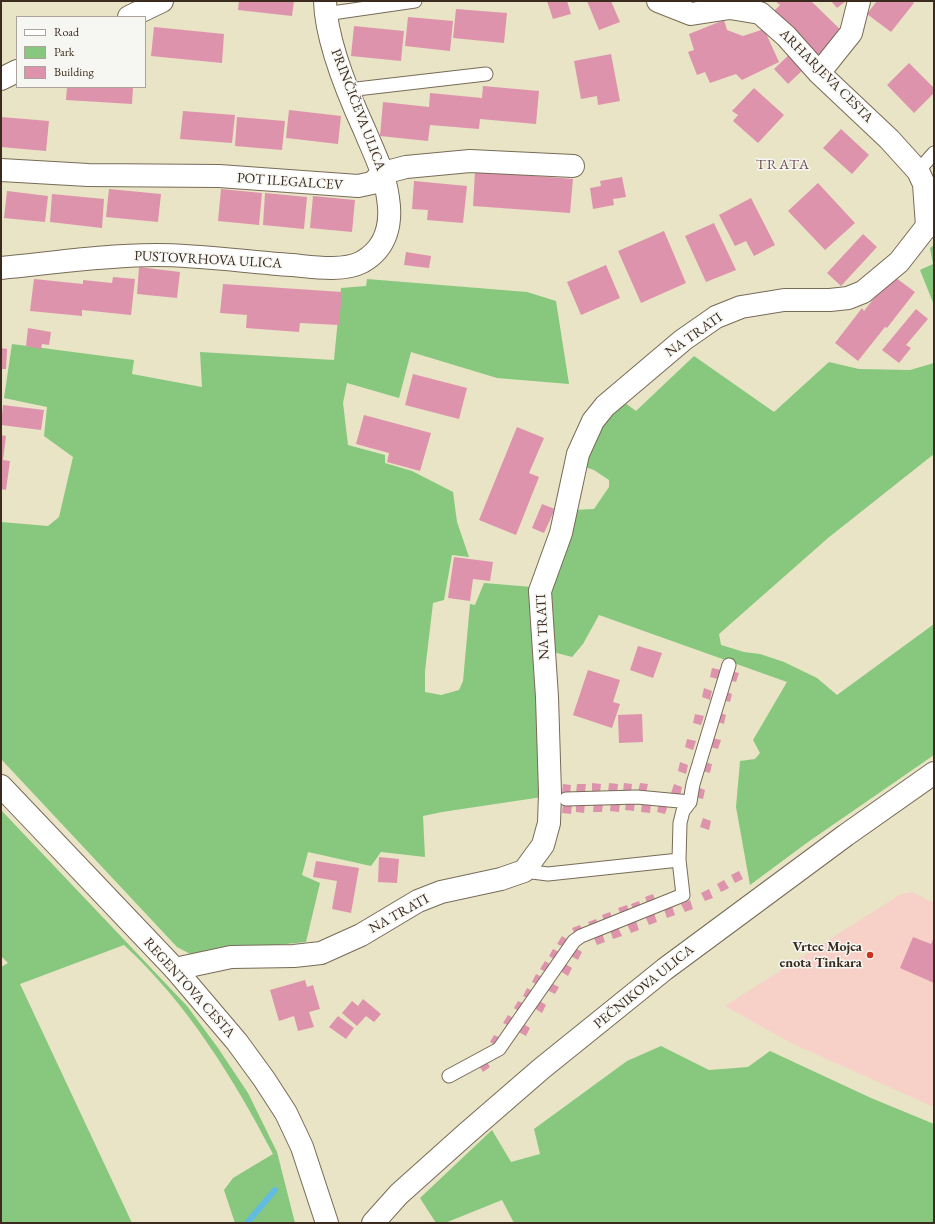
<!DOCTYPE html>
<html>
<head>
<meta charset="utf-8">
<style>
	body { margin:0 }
	#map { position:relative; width:935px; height:1224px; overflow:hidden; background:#e8e4c5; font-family:"EB Garamond",serif }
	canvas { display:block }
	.frame { position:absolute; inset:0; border:2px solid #3b2a1e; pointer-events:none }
	.legend { position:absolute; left:16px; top:16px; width:130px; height:72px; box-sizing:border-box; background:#f6f6f2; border:1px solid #aba49d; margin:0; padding:5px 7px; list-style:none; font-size:12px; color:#3b2a1e }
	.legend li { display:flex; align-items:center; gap:8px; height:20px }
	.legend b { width:20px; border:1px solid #aba49d }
</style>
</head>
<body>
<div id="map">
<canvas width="935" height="1224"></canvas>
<div class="frame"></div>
<ul class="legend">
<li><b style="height:5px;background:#fff"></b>Road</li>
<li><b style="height:11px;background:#87c77e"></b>Park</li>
<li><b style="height:11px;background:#de93ad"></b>Building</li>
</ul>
</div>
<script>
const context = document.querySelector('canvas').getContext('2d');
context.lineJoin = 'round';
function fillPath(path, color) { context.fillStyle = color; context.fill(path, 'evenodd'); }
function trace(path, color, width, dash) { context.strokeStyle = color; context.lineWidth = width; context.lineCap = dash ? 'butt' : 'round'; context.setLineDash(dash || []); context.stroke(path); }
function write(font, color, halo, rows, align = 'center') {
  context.font = font + ' "EB Garamond",serif'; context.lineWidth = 3; context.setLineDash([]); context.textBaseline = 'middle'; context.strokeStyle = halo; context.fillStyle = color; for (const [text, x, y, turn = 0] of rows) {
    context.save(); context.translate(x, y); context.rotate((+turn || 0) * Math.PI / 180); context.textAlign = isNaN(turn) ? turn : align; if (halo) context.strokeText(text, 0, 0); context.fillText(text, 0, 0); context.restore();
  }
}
fillPath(new Path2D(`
	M912 892 934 903V1107L791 1043 725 1006 901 894Z`), '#f7d1c8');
fillPath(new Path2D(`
	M934 245V305L920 270 933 264 930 248Z
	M367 279 527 292 556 301 569 384 497 378 411 352 399 398 347 383 343 403 348 445 385 455V463L412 471 453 492 457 522 469 557 452 555 444 600 433 603 425 671V692L441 695 459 690 463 681 470 604 475 605 484 583 532 587 542 797 442 812 423 816 425 857 381 852 371 866 308 852 302 875 320 883 306 942 256 947 196 957 177 947 1 759V522L48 526 59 517 73 457 44 436 47 407 4 398 12 344 134 360 132 374 202 387 200 352 334 360 341 288 366 286Z
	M694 356 774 412 829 362 859 369 910 370 934 363V454L828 538 719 634 721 645 744 652 760 654 784 662 817 678 837 695 934 624V755L808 842 750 885 736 807 740 761 755 759 760 753 753 740 787 682 599 615 583 644 572 657 553 652 550 579 574 510 594 509 609 487V480L594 470 582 466 585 450 621 400 636 411Z
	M1 810 187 1006 218 1048 248 1093 277 1152 295 1223H235L224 1190 233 1178 273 1154C234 1079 187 1003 124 945L20 984 132 1223H1V967L8 963 1 956Z
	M661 1046 709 1070 748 1067 770 1051 871 1098 934 1124V1223H514L502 1200 445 1223H436L420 1198 492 1130 511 1162 540 1154 534 1129 627 1061Z`), '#87c77e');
trace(new Path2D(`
	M247 1223 275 1190`), '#62bce0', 6);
fillPath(new Path2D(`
	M239 1H294L292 16 238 10Z
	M547 1H567L571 14 553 19Z
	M587 1H611L620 22 599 30Z
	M775 1H811L845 34 820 59 772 13 780 5Z
	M831 1H846L837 8Z
	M877 1H912L914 3 891 32 867 14Z
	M456 9 507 13 504 43 453 38Z
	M408 17 453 21 450 51 405 46Z
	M724 20 727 30 743 36 764 29 779 62 742 80 736 74 710 83 705 72 697 75 688 52 694 50 689 34Z
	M354 26 404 31 401 61 351 56Z
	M154 27 224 34 222 63 151 56Z
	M791 53 805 68 788 84 774 69Z
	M611 54 620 101 598 105 597 96 581 99 574 61Z
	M909 63 934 88V93L914 113 887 85Z
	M483 86 539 91 536 124 480 119 479 129 430 125 428 141 380 136 383 102 429 107 430 93 482 98Z
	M67 87H133L132 104 66 100Z
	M754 88 784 115 758 143 733 121 738 115 732 111Z
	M289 110 341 116 338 144 286 138Z
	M183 111 235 115 232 143 180 139Z
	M1 117 49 121 46 151 1 147Z
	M237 117 285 121 282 150 235 146Z
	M841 129 869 155 852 174 823 148Z
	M475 171 573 179 570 213 473 206Z
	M622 177 626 197 613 199 614 205 593 209 590 188 601 186 600 181Z
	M414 181 467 186 463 223 427 220 428 210 412 209Z
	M818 183 855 223 825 250 788 211Z
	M109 189 161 194 158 222 106 217Z
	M221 189 262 193 259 225 218 221Z
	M7 191 48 196 45 222 4 218Z
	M265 193 307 197 304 229 263 225Z
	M52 194 104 199 102 228 50 222Z
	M313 196 355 200 352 232 310 228Z
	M751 198 775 245 754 256 746 241 735 246 719 215Z
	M714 223 736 270 706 282 685 236Z
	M664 231 686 283 641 303 618 251Z
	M863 234 877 247 841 286 827 273Z
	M406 252 431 256 429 268 404 265Z
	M606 265 620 298 581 315 567 282Z
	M139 267 180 272 177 298 137 294Z
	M892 275 915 292 887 328 885 327 858 361 835 343 862 308 864 311Z
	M113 277 135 279 131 315 82 310V316L30 311 34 279 83 284V280L112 283Z
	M223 284 342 292 339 325 300 323 299 332 246 328 247 315 220 313Z
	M916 309 928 319 906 345 911 348 899 363 882 350Z
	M28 328 51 332 49 345 42 344 41 349 26 346Z
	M1 348 7 349 6 369H1Z
	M413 374 467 388 459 419 405 405Z
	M3 405 44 410 41 430 1 425Z
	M364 415 431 433 420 471 387 462 389 453 356 444Z
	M517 427 544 438 529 473 539 477 516 535 479 520Z
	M1 435 6 436 3 460 10 461 6 490 1 489Z
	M542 504 555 509 544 533 532 528Z
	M454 557 493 562 490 581 473 579 470 601 448 598Z
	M638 646 662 653 653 678 630 670Z
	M712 668 721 670 718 679 710 677Z
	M588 670 620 680 613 702 620 704 612 728 573 715Z
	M730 671 739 673 736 682 728 680Z
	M704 688 712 691 710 700 702 697Z
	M724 691 732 694 730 702 722 700Z
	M718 712 726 715 724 724 715 721Z
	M642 714 643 742 619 743 618 715Z
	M695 714 704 716 701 725 693 723Z
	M712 738 721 740 718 749 710 747Z
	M687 739 696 741 693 750 685 747Z
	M680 762 688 765 686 774 678 771Z
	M704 762 712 764 710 773 702 771Z
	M592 783 601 784 600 793H592Z
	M609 783 618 784 617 793H608Z
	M624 783 632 784 631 793 623 792Z
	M640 783 648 784 646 793 638 792Z
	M563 784 571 785 570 794 562 793Z
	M577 784H586L585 793H576Z
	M674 784 682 787 680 796 671 793Z
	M697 787 705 790 703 799 694 797Z
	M626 801 635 802 634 811 625 810Z
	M594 802 603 803 602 812H593Z
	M611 802 620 803 619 812 610 811Z
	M576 803 585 804 584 813 576 812Z
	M642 803 651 804 650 813 641 812Z
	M659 803 668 805 665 814 657 812Z
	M563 804 572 805 571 814 562 813Z
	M703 818 711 821 709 830 700 827Z
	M379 857 399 859 397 883 378 882Z
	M316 861 359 868 351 913 332 909 337 881 313 877Z
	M739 871 743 879 735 883 731 875Z
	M724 880 729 888 721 892 717 884Z
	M709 889 713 898 705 901 701 893Z
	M653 894 656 903 648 906 645 897Z
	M690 900 693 909 685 912 681 904Z
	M639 901 642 910 634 912 631 904Z
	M627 905 630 914 622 917 618 908Z
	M672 906 675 915 667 918 664 909Z
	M610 912 613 920 605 924 602 915Z
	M654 913 657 922 649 925 645 916Z
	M596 919 599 927 591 930 588 922Z
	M636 921 639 930 631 933 627 924Z
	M580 925 584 933 576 937 572 928Z
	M618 927 622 936 613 939 610 930Z
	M602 933 605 942 597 945 593 936Z
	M562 936 570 941 566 948 557 944Z
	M913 937 931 944 934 937V983L900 968Z
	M574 947 582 952 578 960 569 955Z
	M553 949 561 953 557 961 549 956Z
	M545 961 553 966 548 973 540 969Z
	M564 963 572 968 568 976 560 971Z
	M536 974 544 978 540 986 532 982Z
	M305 980 307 987 313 985 320 1009 309 1012 314 1027 298 1031 294 1016 279 1021 270 990Z
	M551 983 559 987 555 994 547 990Z
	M527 988 536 993 531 1000 523 996Z
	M363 999 381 1014 374 1022 366 1016 357 1026 342 1013 352 1001 358 1006Z
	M538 1000 546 1005 542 1013 534 1008Z
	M518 1001 527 1005 522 1013 514 1008Z
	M508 1015 516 1020 512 1027 503 1023Z
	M338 1016 354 1028 346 1039 329 1027Z
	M522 1023 530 1028 526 1036 517 1031Z
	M494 1035 503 1039 498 1047 490 1042Z
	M485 1059 490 1067 483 1072 478 1064Z`), '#de93ad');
const lane = new Path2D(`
	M325 14 415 1
	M348 90 486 74
	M918 171 934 153
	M566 799 637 797 690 802
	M524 871 548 874 679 860 680 823 683 811 690 802 693 784 729 665
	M449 1076 499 1049 574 941 581 936 683 895 679 860`);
const street = new Path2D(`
	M658 1 691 14 730 8 760 13 786 36 819 73 889 139 918 171 924 184 927 226H934
	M129 17 162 1
	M819 73 851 33 859 1
	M1 79 17 71
	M1 170 88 175 219 176 358 186 372 183 383 173 406 167 470 161 573 166
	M1 268C52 263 105 255 156 255 201 255 247 262 292 265 313 267 343 272 362 262 387 248 392 223 388 198 385 174 374 153 365 131 348 94 326 41 325 1
	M175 969 231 957 294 956 321 953 361 935 418 901 441 892 501 879 524 871 543 845 549 823 550 793 547 697 540 591 561 533 578 454 593 421 605 406 683 340 716 317 741 307 784 300H830L848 298 863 292 899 262 927 226
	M373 1223 399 1194 466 1134 541 1069 665 969 846 835 934 773`);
const secondary = new Path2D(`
	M1 786 175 969 237 1042 264 1079 286 1113 302 1147 327 1223`);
trace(lane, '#786b58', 15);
trace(street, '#786b58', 24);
trace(secondary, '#786b58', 24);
trace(lane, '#fff', 13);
trace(street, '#fff', 22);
trace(secondary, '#fff', 22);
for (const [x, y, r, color] of [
	[870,955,4,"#c8321e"]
]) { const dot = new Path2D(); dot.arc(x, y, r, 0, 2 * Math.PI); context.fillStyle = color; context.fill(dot); trace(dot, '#f6f6f2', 1.5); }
write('14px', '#3b2a1e', '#f6f6f2', [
	["ARHARJEVA CESTA",826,76,45],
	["PRINČIČEVA ULICA",358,110,69],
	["POT ILEGALCEV",290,182,4],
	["PUSTOVRHOVA ULICA",208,260,3],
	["NA TRATI",694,335,-35],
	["NA TRATI",543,627,-93],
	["NA TRATI",399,914,-29],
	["PEČNIKOVA ULICA",644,987,-39],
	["REGENTOVA CESTA",189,988,48]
]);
write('bold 14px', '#3b2a1e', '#f6f6f2', [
	["Vrtec Mojca",862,947],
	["enota Tinkara",862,963]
], 'right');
context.letterSpacing = '1px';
write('15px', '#744f50', '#f6f6f2', [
	["TRATA",783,165]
]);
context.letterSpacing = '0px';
</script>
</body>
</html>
